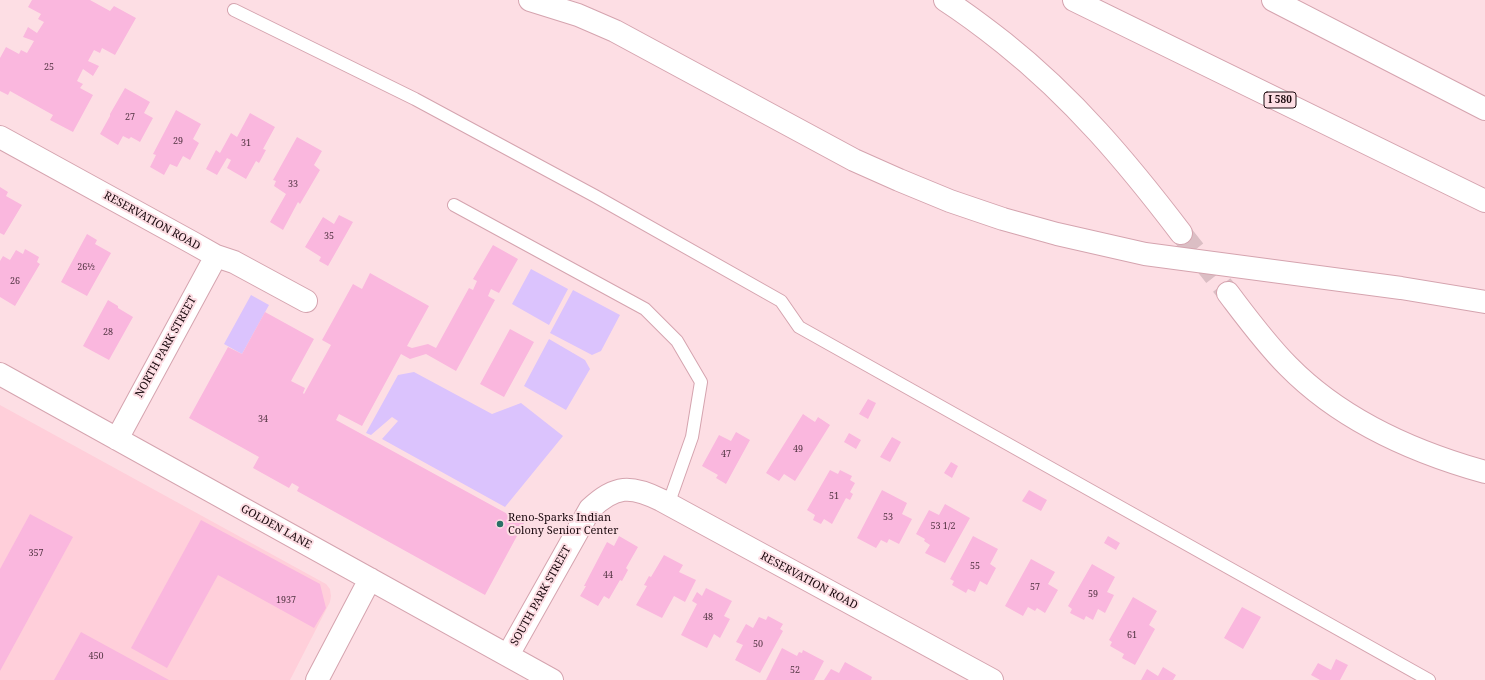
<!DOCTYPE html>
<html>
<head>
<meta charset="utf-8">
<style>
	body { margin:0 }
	canvas { display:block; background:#fddee4 }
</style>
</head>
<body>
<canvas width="1485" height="680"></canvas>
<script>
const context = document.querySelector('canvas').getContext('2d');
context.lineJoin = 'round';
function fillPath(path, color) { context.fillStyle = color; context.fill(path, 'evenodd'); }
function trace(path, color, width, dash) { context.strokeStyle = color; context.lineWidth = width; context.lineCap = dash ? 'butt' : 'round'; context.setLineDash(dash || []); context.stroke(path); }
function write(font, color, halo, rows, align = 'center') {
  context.font = font + ' "Noto Serif",serif'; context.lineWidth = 4; context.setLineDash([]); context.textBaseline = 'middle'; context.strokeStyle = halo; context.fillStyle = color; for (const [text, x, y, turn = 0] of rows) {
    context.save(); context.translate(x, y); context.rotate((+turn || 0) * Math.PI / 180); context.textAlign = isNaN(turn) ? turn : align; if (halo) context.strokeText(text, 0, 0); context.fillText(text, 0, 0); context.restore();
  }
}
fillPath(new Path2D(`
	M0 405 326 584 330 589 331 596 330 602 290 680H0Z`), '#ffcfda');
fillPath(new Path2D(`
	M531 269 568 289 549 325 512 304Z
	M573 290 620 315 601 351 592 355 550 333Z
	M251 295 269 305 242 354 224 344Z
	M549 339 585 360 590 369 566 410 524 386Z
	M414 372 492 414 521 403 563 436 505 507 382 439 398 421 392 417 371 435 366 433 398 375Z`), '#dbc3fd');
fillPath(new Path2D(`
	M32 0H90L110 11 114 6 136 18 115 55 102 48 100 53 94 50 88 61 99 66 93 76 83 69 77 81 83 84 80 88 93 95 73 132 50 120 53 115 10 91 8 95 0 91V58L6 47 19 54 21 50 27 53 34 41 23 37 28 27 37 33 44 22 38 19 41 14 28 7Z
	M125 88 150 102 144 113 153 118 140 142 131 137 129 139 123 136 118 145 100 134 110 116V114Z
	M176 110 201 124 193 139 199 143 190 160 183 156 177 167 170 164 164 175 150 167 156 155 153 154Z
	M250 113 275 127 263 149 266 150 259 163 256 161 246 179 227 168 231 160 227 158 217 175 206 169 216 150 220 153 231 133 237 137Z
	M297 137 322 151 314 165 320 170 300 204 298 202 283 230 270 222 286 194 274 186 276 181 273 180Z
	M0 187 8 192 6 196 22 205 4 235 0 233Z
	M339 215 353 222 328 266 319 261 321 257 305 247 323 217 334 224Z
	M87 234 97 240 95 244 111 253 87 296 61 282Z
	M493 245 518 259 499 293 491 289 488 296 495 300 456 371 426 354 410 359 401 354 362 426 339 414 336 420 524 523 485 595 297 491 299 487 292 483 289 488 253 468 259 457 189 418 228 347 242 354 265 312 314 339 291 381 305 388 303 393 304 394 331 345 322 340 353 284 362 289 370 273 429 306 407 346 412 348 428 344 436 348 469 288 473 290 477 281 473 279Z
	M25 249 39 257 37 262 40 264 15 306 0 297V261L3 256 10 260 16 250 23 254Z
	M108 300 118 306V308L133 317 109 360 83 346Z
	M510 329 534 342 504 397 480 384Z
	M868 399 876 403 868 419 859 414Z
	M803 414 815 422 818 417 830 425 795 481 784 474 779 481 766 473Z
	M736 432 750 440 726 484 716 478 718 475 702 466 719 435 731 441Z
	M849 433 861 440 856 449 844 442Z
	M892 437 901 442 890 462 880 457Z
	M951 462 958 466 952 478 944 473Z
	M830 470 838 474 840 470 852 476 850 480 855 483 850 492 853 494 850 500 846 498 832 524 824 519 821 524 813 520 815 515 807 510Z
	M882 490 907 503 902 514 912 519 899 544 889 539 887 543 881 540 876 548 857 538Z
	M1029 490 1047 500 1041 511 1022 501Z
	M945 504 970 518 945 563 925 553 930 545 924 541 925 539 916 534 929 510 939 515Z
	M30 514 73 537 0 671V569Z
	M201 520 320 584 326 608 314 628 218 575 167 668 131 648Z
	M619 536 638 547 626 568 628 570 622 581 620 580 609 599 604 596 598 606 580 596 586 586H584L607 542 614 546Z
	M973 536 998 549 990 564 996 568 987 585 980 581 975 592 968 589 966 593 952 585 954 581 950 579Z
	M1108 536 1120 543 1116 550 1104 543Z
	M664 555 683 565 679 572 696 580 685 602 674 596 662 618 636 605 647 586 644 585 649 576 651 577Z
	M1031 559 1055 572 1048 584 1058 590 1045 613 1037 608 1035 611 1028 607 1023 616 1005 606Z
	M1092 564 1115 577 1107 592 1114 595 1105 613 1098 609 1093 620 1086 616 1084 620 1070 613 1072 609 1068 606Z
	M706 588 732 601 724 616 730 619 720 638 714 634 707 648 681 635 697 604 692 601 697 592 702 596Z
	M1133 597 1157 611 1149 625 1155 629 1135 665 1122 658 1124 654 1110 646 1112 642 1109 640Z
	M1242 607 1261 617 1243 649 1224 638Z
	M768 616 783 624 780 629 783 631 760 673 735 660 743 645 736 642 746 624 753 628 759 617 766 620Z
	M81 632 169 680H54Z
	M782 648 797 656 799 652 802 653 803 650 824 661 814 680H766Z
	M1336 659 1348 665 1340 680H1320L1311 675 1318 663 1331 670Z
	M845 662 872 677 871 680H824L831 669 839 673Z
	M1163 667 1176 675 1173 680H1141L1147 669 1158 676Z`), '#fab7de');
trace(new Path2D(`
	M1181 233 1228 293`), '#dbbec4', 22, [22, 11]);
const lane = new Path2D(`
	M234 10 415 99 595 196 781 301 799 327 1429 680
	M454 205 645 309 677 341 701 382 692 437 668 505`);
const street = new Path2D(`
	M0 137 193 243 216 256 234 262 306 301
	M0 374 552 680
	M117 439 216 256
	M508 655 590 509C615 485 631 485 661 500L992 680
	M317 680 370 579`);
const highway = new Path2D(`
	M530 0 578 15 615 31 854 160 899 180 950 201 1003 219 1057 234 1145 254 1401 288 1485 302
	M945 0C965 13 985 28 1004 43 1073 98 1127 162 1181 233
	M1074 0 1485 201
	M1273 0 1485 109
	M1228 293C1247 318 1266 344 1288 366 1341 420 1413 452 1485 472`);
trace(lane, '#d5a4af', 14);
trace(street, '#d5a4af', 24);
trace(highway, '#d5a4af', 24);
trace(lane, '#fff', 12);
trace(street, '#fff', 22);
trace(highway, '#fff', 22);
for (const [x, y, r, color] of [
	[500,524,4,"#297067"]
]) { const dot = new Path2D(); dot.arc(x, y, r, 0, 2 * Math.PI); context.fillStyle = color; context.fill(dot); trace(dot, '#fddee4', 1.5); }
write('9px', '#523442', null, [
	["25",49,67],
	["27",130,117],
	["29",178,141],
	["31",246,143],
	["33",293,184],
	["35",329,236],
	["26½",86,267],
	["26",15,281],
	["28",108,332],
	["34",263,419],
	["49",798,449],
	["47",726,454],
	["51",834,496],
	["53",888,517],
	["53 1/2",943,526],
	["357",36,553],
	["55",975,566],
	["44",608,575],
	["57",1035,587],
	["59",1093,594],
	["1937",286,600],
	["48",708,617],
	["61",1132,635],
	["50",758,644],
	["450",96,656],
	["52",795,670]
]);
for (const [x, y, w] of [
	[1280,100,32]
]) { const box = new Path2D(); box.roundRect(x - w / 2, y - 8, w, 16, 3); context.fillStyle = '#fddee4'; context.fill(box); trace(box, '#1a090e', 1); }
write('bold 10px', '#1a090e', null, [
	["I 580",1280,100]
]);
write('11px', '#1a090e', '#fddee4', [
	["RESERVATION ROAD",152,221,29],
	["NORTH PARK STREET",166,347,-61],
	["GOLDEN LANE",276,527,29],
	["RESERVATION ROAD",809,581,28],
	["SOUTH PARK STREET",541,596,-61]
]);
write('11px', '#1a090e', '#fddee4', [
	["Reno-Sparks Indian",508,518],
	["Colony Senior Center",508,531]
], 'left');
</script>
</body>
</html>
